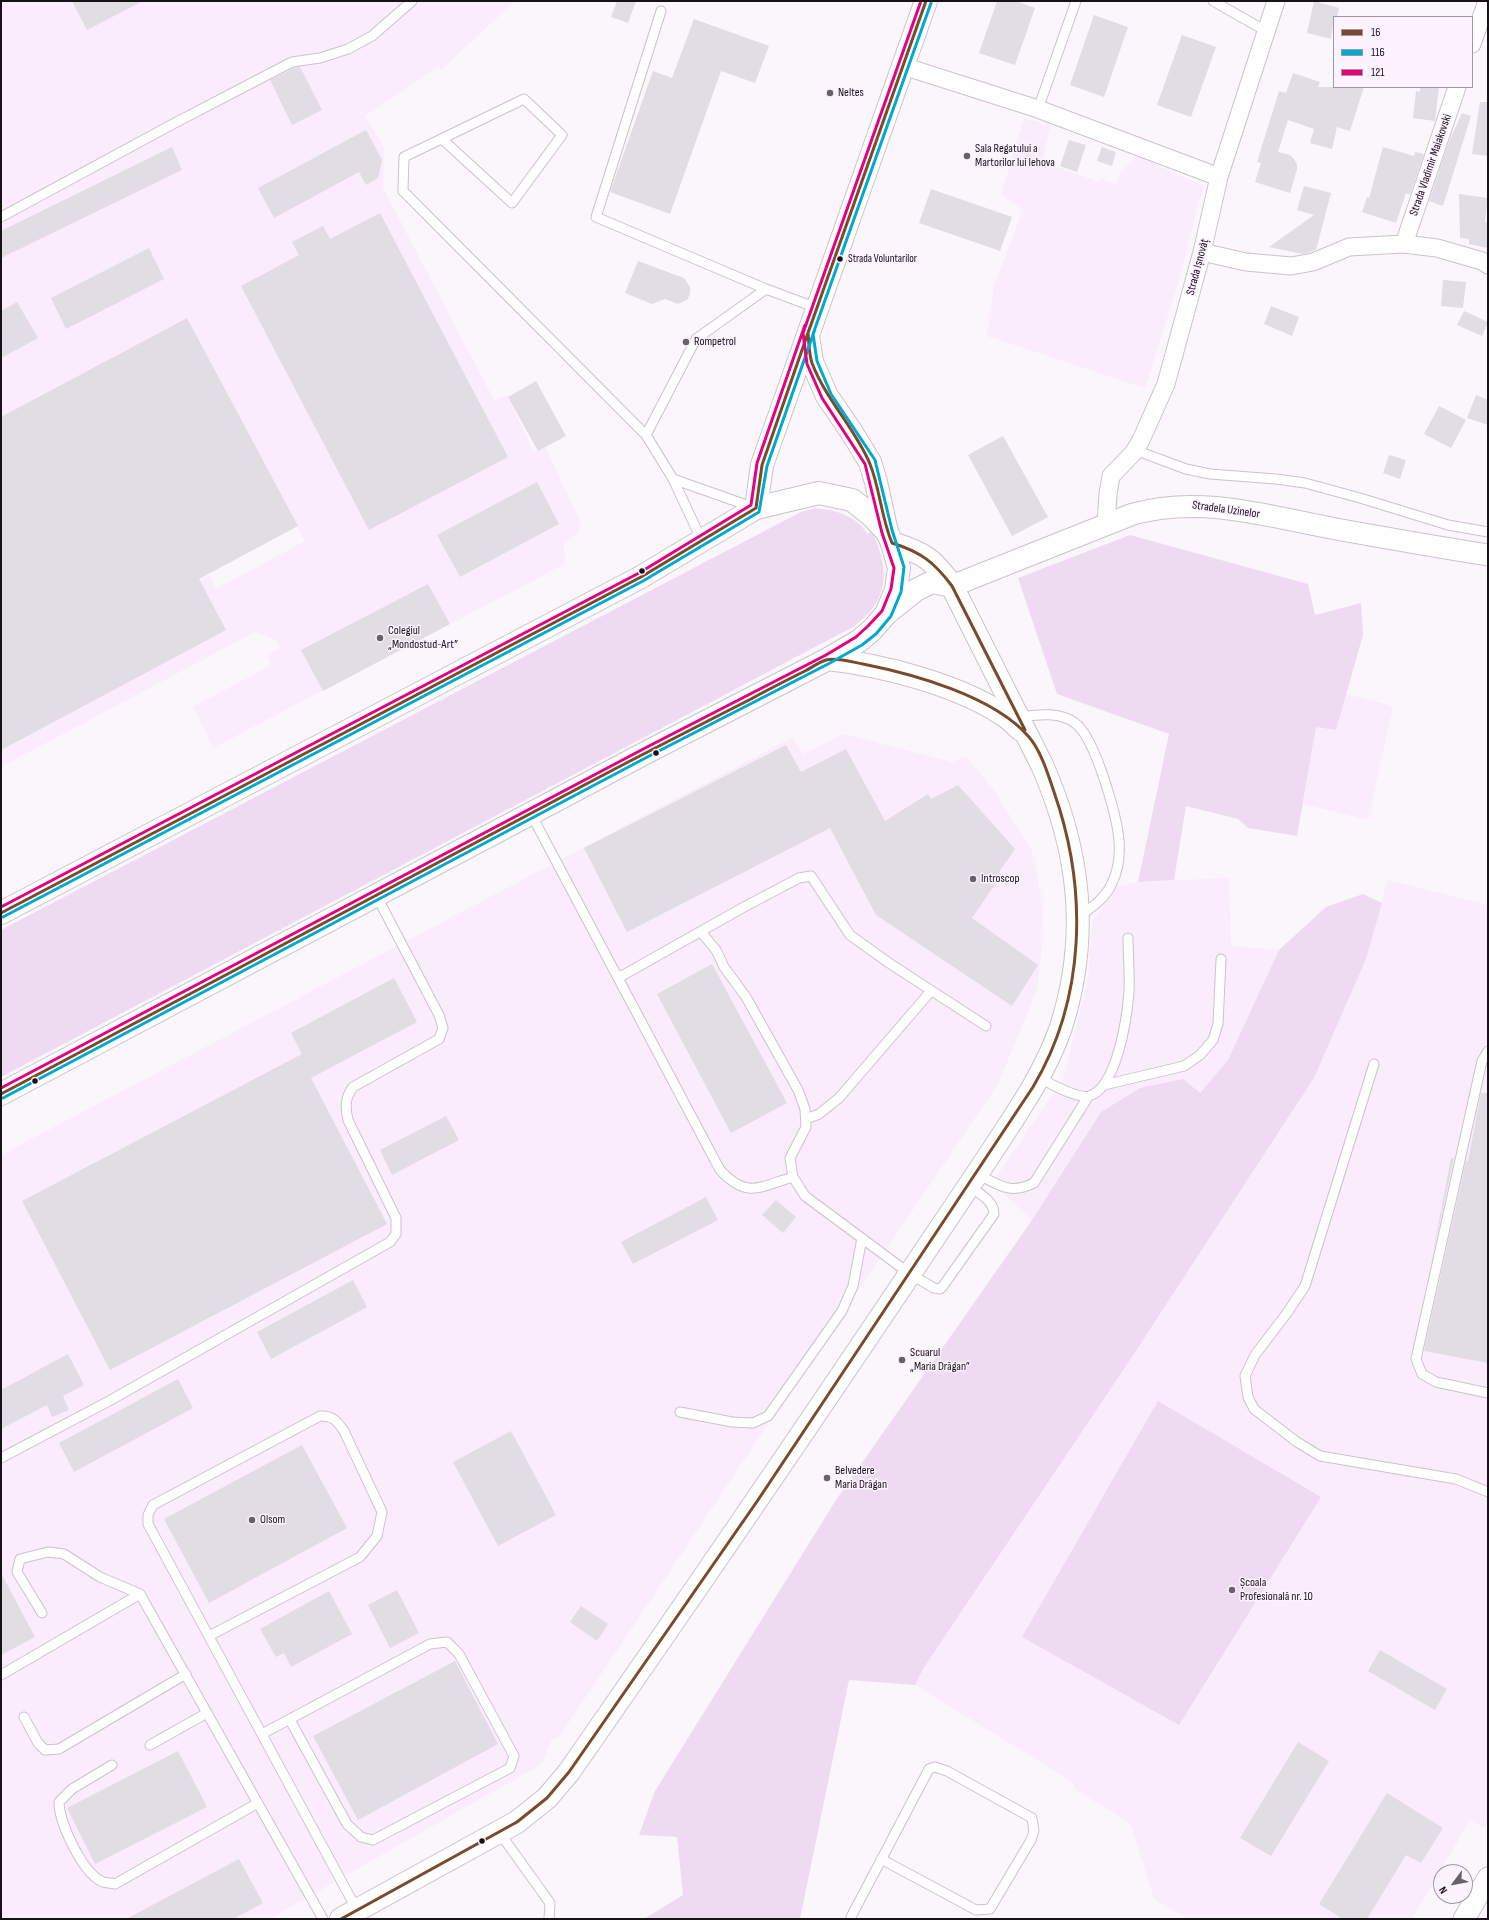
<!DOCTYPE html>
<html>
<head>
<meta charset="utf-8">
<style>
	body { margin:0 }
	#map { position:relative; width:1489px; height:1920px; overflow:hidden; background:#fbf5fc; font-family:"Sofia Sans Condensed",sans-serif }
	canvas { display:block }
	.frame { position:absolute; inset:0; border:2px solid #171118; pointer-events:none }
	.legend { position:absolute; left:1333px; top:16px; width:140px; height:72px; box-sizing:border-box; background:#fdf2ff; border:1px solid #a198a3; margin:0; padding:5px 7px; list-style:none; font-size:12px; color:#171118 }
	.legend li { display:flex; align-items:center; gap:8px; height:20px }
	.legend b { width:20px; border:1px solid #a198a3 }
	.north { position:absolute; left:1433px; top:1864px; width:40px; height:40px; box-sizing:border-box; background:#fdf2ff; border:1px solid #a198a3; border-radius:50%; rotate:238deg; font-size:11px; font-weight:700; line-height:16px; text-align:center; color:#171118 }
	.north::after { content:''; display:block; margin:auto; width:14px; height:18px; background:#676168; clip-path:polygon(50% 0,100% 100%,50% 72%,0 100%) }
</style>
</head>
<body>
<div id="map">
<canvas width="1489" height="1920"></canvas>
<div class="frame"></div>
<ul class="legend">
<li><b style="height:5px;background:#7a4b2a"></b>16</li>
<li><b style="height:5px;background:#00a9ce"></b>116</li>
<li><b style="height:5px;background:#e5007d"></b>121</li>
</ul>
<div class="north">N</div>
</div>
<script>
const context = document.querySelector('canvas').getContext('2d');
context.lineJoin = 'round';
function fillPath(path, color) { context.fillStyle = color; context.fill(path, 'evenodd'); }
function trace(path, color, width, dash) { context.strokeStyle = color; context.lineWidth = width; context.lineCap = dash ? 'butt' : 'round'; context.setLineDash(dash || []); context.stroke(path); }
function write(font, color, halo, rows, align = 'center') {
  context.font = font + ' "Sofia Sans Condensed",sans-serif'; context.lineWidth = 3; context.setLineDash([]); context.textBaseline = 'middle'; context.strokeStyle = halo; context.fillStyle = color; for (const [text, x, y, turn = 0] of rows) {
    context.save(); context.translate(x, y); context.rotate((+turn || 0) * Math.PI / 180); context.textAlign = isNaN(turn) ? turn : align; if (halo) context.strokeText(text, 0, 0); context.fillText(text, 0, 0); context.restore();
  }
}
fillPath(new Path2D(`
	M1 1H515L441 70 438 67 365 116 384 148 383 188 494 400 507 395 534 452 545 447 581 522 578 532 564 544 565 564 213 748 193 707 271 665 268 655 280 648 274 639 255 632 1 767ZM287 506 305 541 216 589 209 575 162 601Z
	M1024 118 1051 125 1042 162 1100 182 1101 179 1116 184 1121 172 1134 159 1140 157 1203 186 1179 280 1145 388 987 336 994 285 1023 210 1001 195Z
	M1346 694 1393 706 1368 820 1303 804 1316 726 1336 730Z
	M843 734 952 762 966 756 993 789 1032 851 1043 905 1042 947 1037 990 998 1084 780 1406 559 1737 552 1739 542 1764 269 1919H1V1155L793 737 803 754Z
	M1229 878 1231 946 1279 950 1228 1060 1200 1093 1118 1102 1101 1112 1032 1220 992 1183 1063 1079 1088 980 1092 923 1114 887 1138 882Z
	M1387 880 1488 905V1821L1484 1828 1470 1820 1412 1919H1189L1154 1899 1132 1828 1126 1821 1075 1789 1071 1781 915 1685 923 1669 1130 1360 1314 1078 1366 959Z`), '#faecfc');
fillPath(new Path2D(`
	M815 508C835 510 856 515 867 534L872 531C890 570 890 600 853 627L1 1077V930L799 513Z
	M1130 535 1308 584 1315 615 1361 603 1363 635 1336 730 1316 727 1297 836 1248 828 1238 819 1186 806 1174 880 1138 882 1169 734 1057 694 1018 578Z
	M1363 894 1382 903 1366 959 1314 1078 1130 1360 923 1669 915 1685 849 1680 800 1919H644L683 1895 677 1837 639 1835 655 1791 836 1500 1032 1220 1101 1112 1140 1088 1183 1079 1200 1093 1228 1060 1279 950 1326 907Z
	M1158 1401 1321 1497 1179 1725 1022 1637Z`), '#eedbf2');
fillPath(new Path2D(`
	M72 1H143L87 30Z
	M617 1H636L628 23 611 17Z
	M997 1H1016L1035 8 1015 65 979 53Z
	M1314 1 1339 8 1337 17H1334L1331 39 1307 33Z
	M1094 15 1128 27 1104 97 1070 85Z
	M694 19 769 46 755 83 721 71 670 214 610 192 653 71 672 78Z
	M1182 35 1216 47 1191 117 1157 105Z
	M300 67 322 110 292 125 270 80 294 68Z
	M1293 73 1320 82 1318 87H1364L1350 131 1337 127 1332 149 1310 143 1314 129 1288 120 1278 152 1290 155 1294 159 1297 164V169L1290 193 1255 182 1261 163 1257 162 1279 91 1286 93Z
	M1420 87H1439L1435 121 1413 118 1416 91 1420 92Z
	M1480 102H1488V156L1472 154Z
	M1462 113 1471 116 1443 206 1429 201 1448 144Z
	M366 130 382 160 378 178 366 185 359 172 274 218 258 188Z
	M1069 140 1086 145 1077 172 1060 166Z
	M172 147 182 170 1 258V231Z
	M1102 147 1116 152 1112 166 1097 161Z
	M1383 147 1414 156 1415 152 1424 154 1410 195 1406 193 1396 223 1362 212 1367 197 1369 198Z
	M1304 186 1331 193 1316 250 1303 254 1269 247 1314 215 1297 210Z
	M931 189 1012 217 1000 251 919 223Z
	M1459 194 1488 198 1485 222H1488V248L1469 244V239L1460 238Z
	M380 213 508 457 369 530 241 286 299 255 292 242 323 226 330 239Z
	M149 248 164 279 66 329 51 298Z
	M638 261 684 278 690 287V294L687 300 678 304 665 299 652 304 625 293Z
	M1443 280 1466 282 1463 308 1441 306Z
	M17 302 38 338 1 358V311Z
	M1271 306 1299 317 1292 336 1264 324Z
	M1464 311 1488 322 1482 336 1457 325Z
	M187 318 298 526 199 579 226 630 1 750V417Z
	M536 381 566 436 538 451 508 397Z
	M1476 395 1488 400V425L1467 418Z
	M1439 406 1466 420 1451 448 1424 434Z
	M1003 436 1048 517 1012 536 968 455Z
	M1389 455 1406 460 1400 479 1383 473Z
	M537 482 559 524 460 577 437 535Z
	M428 584 450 624 323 691 301 650Z
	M786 745 801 772 846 749 885 821 928 794 931 799 958 785 1015 849 999 872 1002 874 972 918 1038 965 1012 1006 876 915 830 828 627 932 584 848Z
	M712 964 787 1103 731 1133 657 994Z
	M394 978 417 1022 311 1078 387 1224 110 1370 22 1201 302 1054 291 1033Z
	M1481 1093H1488V1363L1424 1351 1466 1161H1468Z
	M446 1116 459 1140 392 1175 380 1150Z
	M1451 1158H1454L1431 1262Z
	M706 1197 718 1220 633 1264 621 1242Z
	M776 1200 796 1217 783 1233 762 1215Z
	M353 1280 367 1307 271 1359 257 1332Z
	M68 1354 84 1385 63 1396 69 1410 52 1417 47 1405 1 1429V1390Z
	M178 1379 193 1408 74 1472 59 1443Z
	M511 1431 556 1515 498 1546 453 1462Z
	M302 1445 347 1528 209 1603 164 1519Z
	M1 1573 35 1637 1 1655Z
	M397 1590 419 1633 390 1648 368 1605Z
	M329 1591 352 1634 291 1667 284 1653 276 1657 260 1629Z
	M581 1606 608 1624 597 1641 570 1622Z
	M1380 1650 1447 1689 1435 1710 1368 1671Z
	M455 1661 498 1744 358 1820 313 1736Z
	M1298 1742 1329 1761 1271 1856 1240 1838Z
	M178 1751 207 1807 95 1864 67 1808Z
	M1387 1793 1443 1828 1421 1863 1406 1855 1367 1919H1343L1319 1904Z
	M239 1859 263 1903 233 1919H126Z`), '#e2dce4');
const service = new Path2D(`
	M1213 1 1266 31
	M661 11 596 217 766 289 817 308
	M1038 109 1076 1
	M442 139 512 203 562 135 524 99 404 157 403 191 646 435 673 479 702 541
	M1 217 171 125 292 62 320 58 348 49 372 36 412 1
	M646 435 696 339 766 289
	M1135 450 1186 469 1210 474 1276 479 1305 483 1360 498 1448 525 1488 532
	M673 479 752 507
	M1018 717C1036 715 1059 711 1075 723 1095 737 1117 816 1119 841 1120 855 1118 871 1112 883 1106 898 1091 908 1078 917
	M531 814 720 1170C747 1199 759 1187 793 1177
	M701 932 716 950 724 967 746 997 798 1090 805 1109 806 1127 790 1158 793 1177 805 1196 910 1274 934 1288 940 1289 943 1286 994 1214C994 1201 979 1193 969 1186
	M618 978 744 907 799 878 811 876 850 935 889 963 986 1026
	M1488 1051 1482 1061 1416 1359 1422 1374 1436 1382 1488 1393
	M1374 1064 1305 1286 1287 1313 1255 1355 1245 1376 1248 1397 1254 1409 1297 1442 1320 1456 1456 1479 1488 1492
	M1038 1077C1049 1083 1077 1099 1089 1096 1117 1088 1127 1018 1129 992 1130 974 1128 956 1128 938
	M1104 1085 1184 1066 1200 1055 1213 1040 1218 1024 1221 959
	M806 1119 819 1114 839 1098 931 991
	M977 1174C1000 1185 1009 1195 1034 1183L1088 1097
	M680 1412 732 1422 753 1423 768 1416 842 1311 853 1286 862 1238
	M1 1458 109 1401 390 1242 396 1234V1218L348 1120C345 1106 345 1098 353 1087L439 1039 443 1028 439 1015 376 895
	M42 1613 17 1572 20 1559 48 1552 64 1554 100 1577 140 1594 323 1919
	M209 1636 360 1557 377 1536 382 1512 344 1431C337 1421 332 1415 320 1416L153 1505 148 1515V1524L357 1910
	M1 1675 140 1594
	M24 1717 38 1743 45 1750 59 1749 186 1674
	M262 1734 430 1644 447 1642 459 1654 514 1756 510 1768 373 1840 361 1837 347 1824 290 1720
	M150 1745 207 1713
	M112 1765 72 1789 59 1802C59 1823 83 1874 103 1882 106 1883 112 1883 115 1884L258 1803
	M499 1832 550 1903 549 1919
	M851 1919V1917L929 1769 935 1767 947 1771 1032 1818 1034 1831 1031 1840 990 1909 976 1910 881 1859`);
const minor = new Path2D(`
	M1472 44 1487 1
	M903 66 1038 109 1219 177
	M1404 244 1457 87
	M1202 252 1246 262 1291 266 1313 262 1349 247 1404 244 1437 248 1482 261 1488 265
	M1106 524 1108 494 1111 476 1134 452 1141 440 1166 384 1202 252 1219 177 1276 1`);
const tertiary = new Path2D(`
	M952 586 1133 514C1202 495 1266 516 1336 529 1386 538 1437 547 1488 555
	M1464 1919 1488 1878`);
const secondary = new Path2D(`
	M808 336 812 362 827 396 851 431 870 462 876 482 887 532
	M756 508 762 465 926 1
	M886 614 916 590 932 582 952 586
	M828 659C881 665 956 684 1002 714 1009 718 1015 725 1021 730
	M341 1919 517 1822 547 1798 569 1772C684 1607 797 1442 909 1275 939 1230 970 1185 1000 1139 1023 1104 1047 1068 1061 1027 1090 936 1080 851 1042 765L952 586C933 559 924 553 892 543`);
const primary = new Path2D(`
	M1 913 641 577 756 508 819 493 852 500 871 515 887 532 892 543 899 568 896 590 886 614 872 630 859 641 828 659 651 750 1 1094`);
trace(service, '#cac4ca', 11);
trace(minor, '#cac4ca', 19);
trace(tertiary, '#cac4ca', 23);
trace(secondary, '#cac4ca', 24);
trace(primary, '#cac4ca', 24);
trace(service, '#fefeff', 9);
trace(minor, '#fefeff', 17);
trace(tertiary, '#fefeff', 21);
trace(secondary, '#fefeff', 22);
trace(primary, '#fefeff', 22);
trace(new Path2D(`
	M926 1 808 333C809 343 809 354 812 363 826 400 855 428 870 464 880 489 881 517 892 543 921 552 934 562 952 586L1025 730
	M1 913 641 577 756 508 762 465 810 327
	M1 1094C192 993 383 892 575 790 633 759 692 729 751 699 769 689 787 680 805 671 811 668 819 662 826 660 836 657 852 662 863 664 913 674 994 696 1029 737 1041 751 1048 774 1054 792 1088 889 1086 998 1033 1087L758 1500 569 1772 547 1798 517 1822 341 1919`), '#7a4b2a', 3);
trace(new Path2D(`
	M3 917 643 581 759 512 767 466 815 329
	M3 1098 653 754 830 663 862 645 876 634 891 616 901 592 904 567 892 530 875 460 831 394 817 361 813 334 931 3`), '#00a9ce', 3);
trace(new Path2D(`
	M1 907 639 573 751 505 757 463 805 325
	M1 1088 649 746 826 655 856 637 868 626 882 611 891 589 894 568 882 533 865 464 822 398 807 364 803 333 921 1`), '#e5007d', 3);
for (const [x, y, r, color] of [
	[830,93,4,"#676168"],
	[967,156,4,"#676168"],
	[840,259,3.5,"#171118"],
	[686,342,4,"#676168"],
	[642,571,3.5,"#171118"],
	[380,638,4,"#676168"],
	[656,753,3.5,"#171118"],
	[973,879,4,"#676168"],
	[35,1081,3.5,"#171118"],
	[902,1360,4,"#676168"],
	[827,1478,4,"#676168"],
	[252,1520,4,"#676168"],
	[1232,1590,4,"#676168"],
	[482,1841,3.5,"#171118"]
]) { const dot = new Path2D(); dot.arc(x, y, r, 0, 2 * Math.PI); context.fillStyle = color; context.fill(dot); trace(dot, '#fdf2ff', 1.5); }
write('11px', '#171118', '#fdf2ff', [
	["Strada Voluntarilor",848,259]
], 'left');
write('12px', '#171118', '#fdf2ff', [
	["Neltes",838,93],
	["Sala Regatului a",975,149],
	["Martorilor lui Iehova",975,163],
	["Rompetrol",694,342],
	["Colegiul",388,631],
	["„Mondostud-Art”",388,645],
	["Introscop",981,879],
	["Scuarul",910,1353],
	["„Maria Drăgan”",910,1367],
	["Belvedere",835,1471],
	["Maria Drăgan",835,1485],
	["Olsom",260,1520],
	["Școala",1240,1583],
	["Profesională nr. 10",1240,1597]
], 'left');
write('12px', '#171118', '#fdf2ff', [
	["Strada Vladimir Maiakovski",1431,165,-71],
	["Strada Ișnovăț",1198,267,-75],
	["Stradela Uzinelor",1226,510,8]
]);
</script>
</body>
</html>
